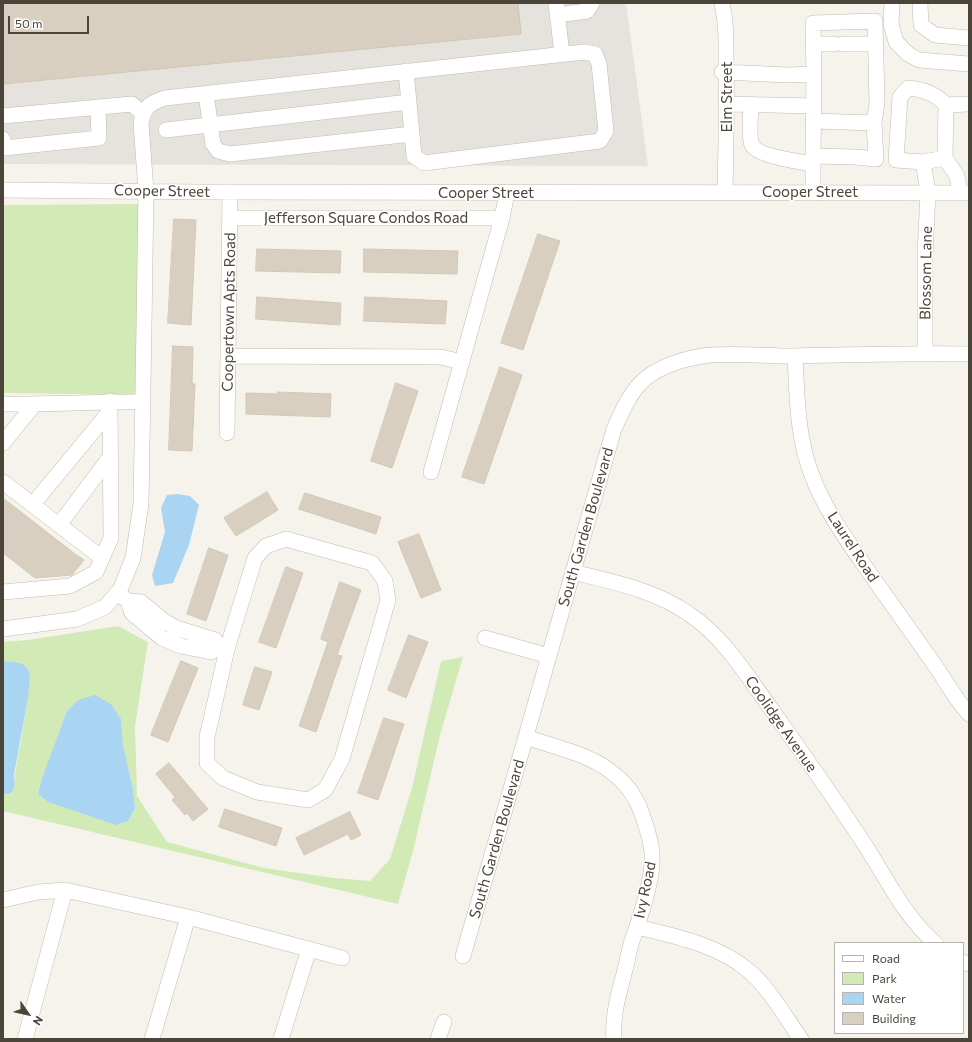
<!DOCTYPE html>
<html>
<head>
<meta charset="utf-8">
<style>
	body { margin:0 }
	#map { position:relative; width:972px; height:1042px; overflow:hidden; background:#f6f3ec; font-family:Commissioner,sans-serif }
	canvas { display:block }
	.frame { position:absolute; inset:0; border:4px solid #4b4439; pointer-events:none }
	.legend { position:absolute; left:834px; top:942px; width:130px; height:92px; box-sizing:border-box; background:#fff; border:1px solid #b7b4b0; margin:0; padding:5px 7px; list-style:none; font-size:12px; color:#4b4439 }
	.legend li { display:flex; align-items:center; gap:8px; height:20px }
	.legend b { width:20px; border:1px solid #b7b4b0 }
	.north { position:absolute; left:8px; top:994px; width:40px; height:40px; -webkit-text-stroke:3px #fff; paint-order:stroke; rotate:124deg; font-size:11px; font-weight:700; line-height:16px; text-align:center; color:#4b4439 }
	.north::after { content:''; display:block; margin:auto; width:14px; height:18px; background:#4b4439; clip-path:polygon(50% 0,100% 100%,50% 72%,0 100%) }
	.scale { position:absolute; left:8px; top:16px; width:81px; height:18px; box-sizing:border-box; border:2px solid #4b4439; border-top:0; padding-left:5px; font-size:12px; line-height:14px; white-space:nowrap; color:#4b4439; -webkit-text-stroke:3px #fff; paint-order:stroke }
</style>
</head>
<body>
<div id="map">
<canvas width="972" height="1042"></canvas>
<div class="frame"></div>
<ul class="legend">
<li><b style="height:5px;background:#fff"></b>Road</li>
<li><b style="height:11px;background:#d2eab5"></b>Park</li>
<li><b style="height:11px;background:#a9d4f2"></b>Water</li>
<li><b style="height:11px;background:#d8cfc1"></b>Building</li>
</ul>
<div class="north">N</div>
<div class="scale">50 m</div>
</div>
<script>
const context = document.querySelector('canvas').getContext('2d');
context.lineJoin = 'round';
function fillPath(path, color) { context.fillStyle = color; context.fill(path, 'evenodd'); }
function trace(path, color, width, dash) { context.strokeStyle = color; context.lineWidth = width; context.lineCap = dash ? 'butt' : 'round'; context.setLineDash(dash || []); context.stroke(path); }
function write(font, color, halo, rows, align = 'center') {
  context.font = font + ' Commissioner,sans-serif'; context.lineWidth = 3; context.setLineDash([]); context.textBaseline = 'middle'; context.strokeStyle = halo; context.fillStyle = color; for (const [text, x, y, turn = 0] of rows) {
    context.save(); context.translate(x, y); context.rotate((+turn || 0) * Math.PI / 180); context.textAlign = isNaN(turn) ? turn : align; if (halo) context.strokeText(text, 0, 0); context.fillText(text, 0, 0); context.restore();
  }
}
fillPath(new Path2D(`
	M3 3H626L648 166 3 164Z`), '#e6e2dd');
fillPath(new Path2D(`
	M141 204 139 395 3 393V205Z
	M118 626 148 642 135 726 137 796 167 842 264 868 334 878 370 881 390 859 412 788 441 661 463 657 440 735 413 851 398 904 3 811V794L6 795 11 793 14 788 15 774 26 710 29 669C22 662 13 662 3 661V642L28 640ZM78 700 121 719 123 745 133 789 135 808 128 821 116 824 48 802 38 794 42 778 67 711Z`), '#d2eab5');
fillPath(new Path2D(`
	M177 494 190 496 199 505 189 545 173 583 155 586 152 575 165 532 161 508 167 495Z
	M3 661C11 662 23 661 28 669 34 678 21 734 19 747 18 756 15 766 14 775 14 779 16 785 13 790 11 794 7 795 3 794Z
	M95 695 111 704 121 719 123 745 133 789 135 808 128 821 116 825 48 802 38 794 42 778 67 711 78 700Z`), '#a9d4f2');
const building = new Path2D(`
	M3 3H518L521 34 3 84Z
	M174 219 196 220 191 325 168 323Z
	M538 234 560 241 523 350 501 343Z
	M257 249 341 251 340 273 256 271Z
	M364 249 458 251 457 274 364 272Z
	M257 297 341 303 340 325 256 319Z
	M365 297 447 301 445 324 364 321Z
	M173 346 193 347 192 384H195L192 451 169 450Z
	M500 367 522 375 484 484 462 477Z
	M396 383 418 391 392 468 371 461Z
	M278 392 331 394 330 417 246 414V393L277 394Z
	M267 492 278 510 236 536 224 518Z
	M305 493 381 517 376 534 299 509Z
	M3 498 75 554 84 560 72 575 35 578 3 553Z
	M419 534 441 590 421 598 398 542Z
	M209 548 228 555 206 621 187 614Z
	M286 567 303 573 276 648 259 642Z
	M340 582 361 590 337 655 342 656 316 732 299 726 328 642 321 639Z
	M409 635 428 642 406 698 388 690Z
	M181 661 198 668 168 742 151 735Z
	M255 667 272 672 259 710 243 705Z
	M384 718 404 724 378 800 358 793Z
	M169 763 208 809 193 821 187 813 185 815 172 800 175 797 156 774Z
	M225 809 282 828 276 846 219 827Z
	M350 812 361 835 351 840 348 834 304 855 296 838Z`);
fillPath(building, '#d8cfc1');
trace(building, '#d3c7b4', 1);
const minor = new Path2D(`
	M556 3 562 54
	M722 3C727 25 726 45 726 67 727 108 726 150 725 192
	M892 3 891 24 896 42 908 54 919 60 969 64
	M920 3 921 25 935 35 969 38
	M557 15 587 11 592 3
	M813 44H835
	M843 44H876
	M722 72 788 75 814 74 813 156 855 157 876 159 874 123 814 121
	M814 74 813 23 875 21 877 103 874 123
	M206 94 213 144 218 151 230 154 412 134
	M727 104 814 106
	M751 104C751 114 748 136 752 145 757 156 801 162 813 164
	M946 105C936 94 923 89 908 88L900 97 896 160 923 162 945 158 946 105 969 104
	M3 116 132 104 143 114
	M166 130 409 102
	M3 139 4 148 99 138 98 107
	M945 158 957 176 960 193
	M923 162 928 192 925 256V354
	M3 190 200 192 969 193
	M813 192V156
	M230 218H502
	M228 356 441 357 462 362
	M795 356C797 395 797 435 811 473 823 506 844 536 864 565 887 598 911 631 934 664 946 681 955 699 969 714
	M3 404C50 405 96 401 143 402
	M227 433 230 192
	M3 443 34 405
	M431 472 502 218 507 193
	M3 482 102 558
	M33 504 110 411
	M59 525 110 457
	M573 572C613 582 655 590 689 614 725 638 747 676 772 710 803 754 835 799 865 845 887 879 904 916 935 943
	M3 592 70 586 96 572 111 538 110 401
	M117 593 128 601 141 602 164 621 176 628 215 640 220 647 227 649 207 737V763L223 778 257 792 308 800 325 790 342 759 388 600 385 581 372 563 286 539 266 546 255 558 227 649
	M128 601 132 613 162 638 181 646 211 652 220 647
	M3 629 77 619 105 607 120 590 133 558 141 504 144 326 146 191 141 123C145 105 149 104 165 98L584 52 595 54 599 64 606 131 600 141 424 163 414 156 406 71
	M485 638 549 656
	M526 737C551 746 580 752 603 766 623 779 636 794 643 817 647 829 651 840 652 852 654 880 640 917 631 944 629 952 627 962 625 970 619 993 612 1015 614 1039
	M3 900 38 892 65 890 188 917 152 1039
	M188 917 342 958
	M637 927C675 936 719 945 749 971 769 988 786 1018 801 1039
	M463 956 614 429C622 411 631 390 646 378 664 364 690 357 711 355 738 353 766 356 793 356 852 355 910 353 969 354
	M963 962 969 964
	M25 1039 65 890
	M281 1039 309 949
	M438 1039 444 1022`);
trace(minor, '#c2bbae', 16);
trace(minor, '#fff', 15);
write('15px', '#4b4439', '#fff', [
	["Elm Street",727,97,-90],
	["Cooper Street",162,191,1],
	["Cooper Street",810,192],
	["Cooper Street",486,193],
	["Jefferson Square Condos Road",366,218],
	["Blossom Lane",926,273,-89],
	["Coopertown Apts Road",229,312,-89],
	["South Garden Boulevard",586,527,-74],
	["Laurel Road",853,547,57],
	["Coolidge Avenue",781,724,55],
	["South Garden Boulevard",497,839,-74],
	["Ivy Road",645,890,-78]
]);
</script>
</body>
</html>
